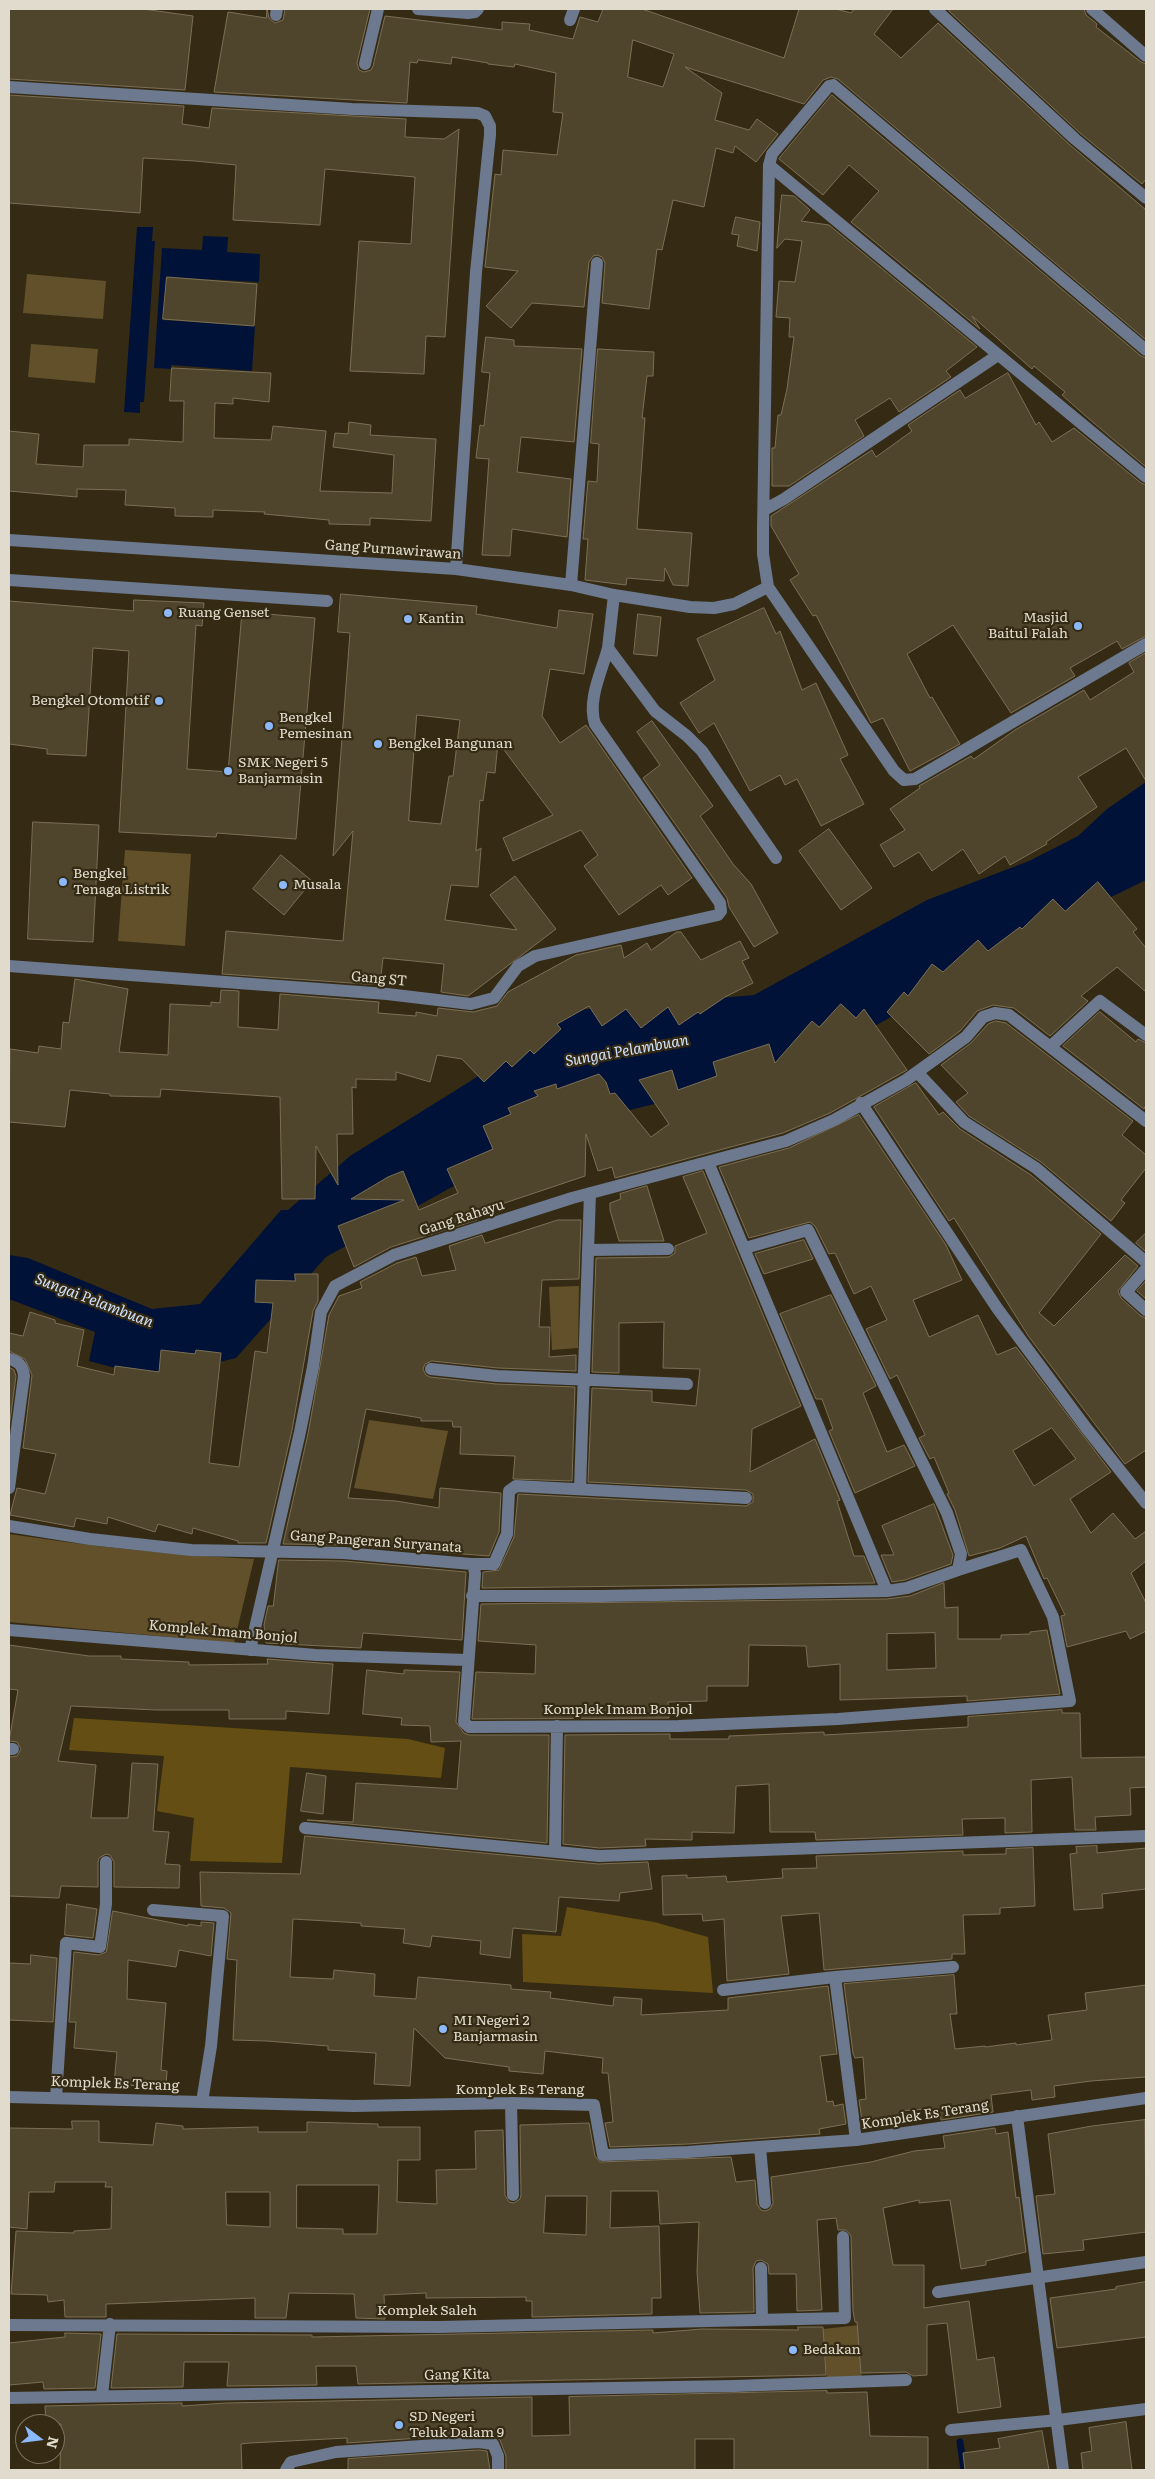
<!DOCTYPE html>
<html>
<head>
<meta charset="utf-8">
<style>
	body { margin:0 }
	#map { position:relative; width:1155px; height:2479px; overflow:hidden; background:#352b14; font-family:Literata,serif }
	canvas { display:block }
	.frame { position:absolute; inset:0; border:10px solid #e1dbcd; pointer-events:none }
	.north { position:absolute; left:15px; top:2414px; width:50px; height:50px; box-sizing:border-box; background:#352b14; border:1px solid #7a715e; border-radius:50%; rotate:105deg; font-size:14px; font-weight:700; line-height:20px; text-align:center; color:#e1dbcd }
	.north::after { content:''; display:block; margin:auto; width:18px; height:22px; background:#8cb9fc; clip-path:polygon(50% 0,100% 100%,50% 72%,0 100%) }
</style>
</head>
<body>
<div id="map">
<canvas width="1155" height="2479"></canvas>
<div class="frame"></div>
<div class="north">N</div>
</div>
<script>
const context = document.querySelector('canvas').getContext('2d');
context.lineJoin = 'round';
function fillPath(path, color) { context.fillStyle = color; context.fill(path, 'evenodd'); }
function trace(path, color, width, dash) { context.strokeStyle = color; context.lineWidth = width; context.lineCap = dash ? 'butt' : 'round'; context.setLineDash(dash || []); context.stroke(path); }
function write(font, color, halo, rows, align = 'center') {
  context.font = font + ' Literata,serif'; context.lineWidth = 4.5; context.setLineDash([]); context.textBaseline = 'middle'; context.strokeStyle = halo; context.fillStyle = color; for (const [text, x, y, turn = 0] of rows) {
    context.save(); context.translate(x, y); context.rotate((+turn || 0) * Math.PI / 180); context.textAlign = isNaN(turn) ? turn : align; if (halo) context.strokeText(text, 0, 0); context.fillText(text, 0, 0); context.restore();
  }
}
fillPath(new Path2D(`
	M27 274 106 281 103 319 23 313Z
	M31 344 98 349 95 383 28 377Z
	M125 850 191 854 185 946 118 941Z
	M579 1286 578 1348 552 1350 549 1287Z
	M369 1420 448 1431 433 1499 354 1488Z
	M9 1534C90 1546 171 1555 254 1559L234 1643 9 1622Z
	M896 2321 859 2344 862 2380 827 2381 823 2329Z`), '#61502a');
fillPath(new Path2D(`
	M74 1718 408 1739 445 1748 441 1778 290 1767 282 1863 190 1861 194 1818 157 1811 164 1756 69 1750Z
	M567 1907 654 1922 708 1937 713 1993 523 1982 522 1934 561 1936Z`), '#654e13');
fillPath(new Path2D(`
	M137 227H153L152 241H155L144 402H140V413L124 412Z
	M203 236 228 237 227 252 260 254 259 282 166 277 163 320 255 326 252 371 171 365V369L154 368 162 248 202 250Z
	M1146 782V880L1066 919 798 1069 560 1127 326 1257 236 1358 153 1378 89 1361 95 1332 9 1299V1255L28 1258 152 1309 200 1304 281 1210H288L350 1156 469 1082 578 1010 754 995 927 900 1029 861 1078 836 1107 809Z`), '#001237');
trace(new Path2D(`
	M960 2442 964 2470`), '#001237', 7);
const building = new Path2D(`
	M9 9H143L193 16 185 90 9 79Z
	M267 9 269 18 275 23 283 20 285 9H370L357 63 359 70 364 72 371 70 373 66 385 16 502 30V22L530 24 529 30 573 39 580 17 598 22 603 9H642L784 58 799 9H836L851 13 854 9H893L874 34 901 58 938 23 1070 145 1146 210V340L838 79 831 77 823 80 804 104 685 67 722 93 715 120 749 130 757 119 778 134 756 162 735 146 733 153 716 148 704 207 673 200 662 250 657 249 649 309 602 303 605 263 602 257 597 255 593 256 589 262 584 307 532 303 511 328 486 306 518 271 485 267 495 174 501 175 503 150 557 155 563 113 553 112 556 73 515 64 514 67 488 64V63L452 57 451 64 418 60 417 63 410 62 407 103 214 92 228 12 266 18ZM633 40 674 54 663 87 628 77Z
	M952 9H1084L1086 15 1097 24 1096 27 1141 62 1146 64V179L1142 184 1080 133 949 11Z
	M9 95 184 106 182 124 209 128 212 108 406 119 405 137 444 139 459 129 445 337 426 336 424 374 350 371 359 241 411 244 415 177 325 169 320 225 233 220 236 165 195 161 143 158 140 213 9 203Z
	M832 95 1141 356 1146 358V467L1088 418 1062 395 1065 392 1034 366 1032 369 972 316 980 329 851 222 879 191 849 165 823 195 779 159Z
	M782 195 794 196 810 210 801 221 829 225 977 347 946 371 951 377 899 412 890 398 855 420 864 436 789 486H772V448H775L778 415H781L787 389 794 337H789L790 318 776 317 779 281 795 282 802 241 785 239 777 248Z
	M736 217 760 222 757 251 737 246 739 235 732 234Z
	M167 277 257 284 254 326 163 319Z
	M486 337 514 340V346L582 349 574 442 521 437 517 472 571 479 567 537 512 529 510 556 482 555 489 459 476 458 480 425 484 426 490 373 482 372Z
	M598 349 654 352 653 376H647L642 418H645L637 529 692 533 688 586 673 585 665 568 664 581 627 578 626 585 585 580 588 539H583L588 481 597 482 599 444 591 443Z
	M172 368 271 373 269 402 233 398V404L215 403 214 438 271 440 273 426 326 431 320 491 392 493 394 455 333 447 335 433 348 434 349 422 371 425 370 435 436 439 431 521 370 518V525L329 524V520L264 514 265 512 213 510V517L175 516V508L125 505 126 490 77 489V497L9 491V431L39 434 36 464 83 467 84 445H129V439L183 442 184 401H170Z
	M1008 373 1036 425 1039 422 1052 442 1074 428 1141 483 1146 485V636L1122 649 1117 641 1070 668 1075 676 1011 713 953 625 907 654 930 698 932 697 960 744 910 771 883 718 871 723 816 615 813 616 790 580 799 574 771 526V516L872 450 876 457 912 431 908 425 960 390 965 398Z
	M341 594 477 606 476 614 557 628 559 610 593 614 584 674 550 669 542 716 560 743 586 725 692 878 668 895 661 885 619 915 584 866 598 855 581 830 513 861 503 838 553 815 498 742 495 773 487 772 483 801 480 800 476 851 481 848 478 887 451 885 445 920 517 930 490 895 515 876 556 929 468 996 441 992 444 964 383 958 380 985 222 974 226 931 343 941 353 831 333 856 350 633 338 632ZM417 715 460 720 453 776H449L441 824 409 821Z
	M134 600 204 603 202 626 196 625 187 769 228 772 242 612 315 618 296 839 217 833 216 837 119 832 129 651 93 648 86 756 47 754V749L9 744V601L133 611Z
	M764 608 776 634 780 631 802 690 816 683 848 755 840 759 864 804 821 826 797 779 785 785 780 775 750 791 714 723 699 733 680 703 715 680 697 639Z
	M638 614 661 617 657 656 634 654Z
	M1146 653V781L1126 748 1078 777 1097 807 1046 842 1047 844 1010 865 1005 856 979 874 963 849 932 871 919 852 894 867 880 845 905 830 890 809 920 788 919 786 971 756 974 759 1015 730 1084 690 1090 700 1134 672 1129 663Z
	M652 721 713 806 700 816 733 864 751 884 778 933 754 947 729 907 727 898 643 778 660 765 637 732Z
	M33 822 99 825 93 942 28 939Z
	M829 829 872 888 841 910 799 851Z
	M281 855 312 881 284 915 253 889Z
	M1098 882 1137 929 1133 932 1146 948V992L1117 967 1081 996 1088 1001 1050 1036 1014 1008 993 1005 977 1011 960 1031 929 1054 887 1012 904 992 908 996 932 964 943 972 978 940 988 951 1020 927 1022 929 1053 899 1065 911Z
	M677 932H681L701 960 740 941 749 958 742 961 753 983 725 997 700 1014 698 1012 679 1025 668 1007 641 1028 626 1009 602 1026 589 1006 557 1024 561 1029 534 1054 530 1050 512 1067 506 1061 484 1082 462 1059 437 1055 430 1082 396 1072V1080L356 1079V1088L352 1087 353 1134H337L338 1185 316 1146 315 1199H282L280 1097 161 1089 160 1097 110 1096V1094L70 1090 65 1127 9 1122 10 1049 38 1053 39 1046 61 1049 63 1022 69 1023 75 979 128 989 119 1052 168 1055 170 1004 211 1006V1002L220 1003 221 990 239 991 238 1027 278 1030 280 994 379 1002 378 1013 416 1016V1012L437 1016 438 1008 473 1012 497 1006 508 992 576 955 621 945 624 958 647 943 651 950Z
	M841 1004 856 1018 864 1009 907 1070 830 1113 783 1133 615 1178 612 1167 598 1171 586 1134 585 1176 475 1213 477 1220 391 1247 354 1267 338 1226 404 1200 351 1199 388 1177 403 1171 419 1210 458 1193 447 1169 493 1149 483 1126 511 1114 508 1108 538 1096 534 1091 556 1084 557 1089 599 1074 606 1082 610 1094 615 1093 651 1137 669 1124 639 1080 672 1070 678 1090 717 1076 713 1062 769 1044 775 1063 812 1021 819 1027Z
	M1100 1012 1136 1042 1138 1039 1146 1043V1105L1144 1109 1063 1046Z
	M996 1021 1006 1023 1133 1121 1122 1135 1146 1155V1168L1121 1200 1125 1203 1111 1221 1041 1162 969 1116 956 1102 968 1093 941 1065 971 1043 988 1024Z
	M916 1083 939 1115 943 1112 960 1129 1031 1175 1101 1234 1039 1313 1054 1326 1125 1255 1138 1266 1118 1291 1121 1298 1141 1316 1146 1318V1450L1125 1464 1029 1337 954 1218 949 1221 874 1107Z
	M859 1115 946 1245 962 1280 913 1300 929 1337 978 1315 997 1355 1016 1347 1111 1472 1070 1499 1091 1533 1113 1513 1135 1539 1146 1531V1561L1131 1573 1146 1603V1631L1130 1639 1126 1631 1067 1647 1061 1616 1065 1615 1047 1578 1044 1579 1026 1536 1000 1548 969 1556 955 1510 947 1494 949 1493 934 1457 930 1459 919 1438 925 1435 897 1375 890 1379 866 1329 887 1320 871 1286 854 1294 835 1253 829 1254 815 1226 810 1222 749 1238 719 1167 789 1148ZM1052 1428 1076 1459 1034 1486 1013 1451Z
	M703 1171 801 1406 752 1429 750 1472 815 1439 840 1500 837 1501 854 1556H864L875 1583 482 1588 483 1572 499 1570 514 1537 518 1494 746 1506 753 1502V1494L746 1490 588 1482 592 1388 652 1391V1402L696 1406 700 1369 663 1368 664 1322 619 1323V1373L592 1372 596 1258 669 1257 675 1253V1246L707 1233 683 1177Z
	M647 1186 664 1241H619L610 1210V1203L621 1199 620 1194Z
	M558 1220H581L579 1279 542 1280 539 1327H550L549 1357 576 1355V1371L498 1368 432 1361 425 1364 423 1369 426 1375 430 1377 496 1384 575 1387 572 1481 513 1479 515 1456 460 1454 461 1427H453L452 1421H421V1418L366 1409 348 1498 396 1501 439 1508 440 1488 501 1493 499 1532 489 1556 345 1545 283 1544 308 1434 329 1315 339 1296 362 1288 360 1282 397 1263 416 1257 422 1276 456 1270 449 1246 482 1235 485 1243Z
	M1146 1233V1252L1136 1243Z
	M804 1240 813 1259 764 1274 755 1254Z
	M295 1274H318V1301L313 1311 292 1430 266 1543H238V1541L193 1528 192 1534 158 1524 155 1532 108 1517 107 1524 76 1518 74 1527 10 1515 17 1488 45 1494 56 1454 23 1448 32 1375 25 1359 9 1351V1333L23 1336 30 1312 55 1320V1323L84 1330 77 1366 114 1375 115 1366 159 1372 161 1350 195 1354 196 1350 221 1353 209 1463 239 1467 255 1351 267 1353 273 1303 255 1302 256 1280 295 1281Z
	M1146 1281V1299L1137 1291Z
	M831 1295 876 1386 863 1393 887 1452 904 1445 915 1466 855 1493 829 1431 833 1429 822 1399H816L780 1314Z
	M9 1367 14 1370 16 1376 9 1429Z
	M934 1504 953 1555 951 1564 905 1580 892 1582 881 1555H894L882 1526Z
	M279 1560 344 1561 466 1572 462 1640 363 1633 361 1648 266 1643 264 1625 268 1606H273Z
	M944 1583 945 1608 958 1607V1639H1001V1635L1030 1634V1632L1047 1630 1060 1694 967 1701V1696L840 1700V1664L808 1667 806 1646 749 1645 748 1686H707V1701L668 1702 669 1718 472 1719 476 1672 535 1674 536 1645 478 1641 481 1604 887 1599 910 1596ZM935 1633 936 1668 887 1670V1634Z
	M9 1645 89 1656H121V1659L189 1662V1665L268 1664 267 1659 333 1664 329 1714 286 1711V1719H229V1710H156L71 1706 58 1761 96 1765 91 1818H128L132 1763 158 1764 153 1831 169 1832 165 1864 180 1865 179 1888 114 1887V1862L110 1855 106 1854 99 1858 98 1862V1887L61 1886 59 1898 9 1896V1757L17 1756 21 1749 17 1742 9 1741 18 1690 9 1689Z
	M367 1670 404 1674V1670L460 1672 456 1722 464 1733 469 1735H549L547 1843 307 1820 353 1822 356 1783 457 1789 461 1741 431 1742 430 1726 401 1725 402 1718 363 1714Z
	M1062 1710V1713H1080L1081 1758 1146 1757V1787L1130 1788 1131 1815 1095 1817 1096 1830H1075L1072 1777 1031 1780 1032 1832 1005 1833V1818L962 1819 963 1835 816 1840 815 1832H770L769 1784 736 1786 734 1833 692 1832V1840L645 1839 646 1846 599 1848 563 1844 565 1735 670 1734V1739H729V1736L824 1732V1735L968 1727V1717Z
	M307 1773 326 1776 323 1814 301 1811Z
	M305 1836 598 1864 648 1862 652 1889 620 1893 619 1901 559 1897 556 1932 513 1928 510 1958 480 1954 481 1941 432 1936 430 1947 403 1943 405 1929 361 1926V1923L293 1919 290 1977 333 1979 334 1970 375 1974 374 1996 416 1999 418 1977 511 1985V1989L551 1992 550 1998 613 2006 614 1997 642 1999 641 2015 728 2010V1998L828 1986 837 2054 820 2056 827 2102 833 2101 834 2106 843 2104 846 2124 819 2129 820 2134 688 2144 610 2147 605 2123 613 2122 608 2073H602L603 2058 545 2051 543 2074 509 2071V2067L445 2058 414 2028 410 2086 374 2084 376 2053 328 2050V2046L267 2041 233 2040 237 1960 227 1959 231 1913 224 1908 201 1906 200 1872 300 1874Z
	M1097 1846V1853L1146 1848V1889L1102 1894 1103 1908 1074 1910 1070 1854 1077 1853 1076 1847Z
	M1033 1848 1035 1906 1000 1908V1914L963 1915 965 1954H952V1959L824 1970 819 1913 781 1916 789 1974 727 1981 724 1919 703 1921 702 1914 663 1915 662 1876 687 1875V1878L726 1876 727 1882 783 1878 782 1869 817 1868 816 1856 963 1851V1855L1006 1854V1849Z
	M67 1904 97 1909 93 1938 65 1935Z
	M113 1911 188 1926V1924L201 1926V1922L214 1923 211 1956 179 1950 176 1967 128 1960 127 1999 166 2003 161 2070 167 2071 166 2088 114 2084 117 2052 74 2048 76 2022H69L74 1952 99 1955 106 1952Z
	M31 1955 57 1958 53 2022 9 2020V1963L30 1964Z
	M954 1975 957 2014H950L955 2049 985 2046V2047L1016 2043V2045L1052 2040 1048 2015 1087 2010 1085 1993 1146 1985V2077L1091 2081 1054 2086 1055 2097 1032 2100 1031 2090 991 2095 993 2112 941 2120 939 2108 899 2111 901 2120 863 2128 859 2100 866 2099 863 2057 855 2058 853 2053 844 1984Z
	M1145 2120 1146 2232 1083 2240 1084 2250 1043 2254 1036 2196 1055 2194 1048 2134 1092 2126Z
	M72 2121H99V2142L153 2145 156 2123 183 2126V2129L258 2127V2132H307V2122L378 2124V2127H420V2160H398L397 2202 437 2204 436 2170 476 2169 475 2131 503 2130 505 2195 509 2202 514 2203 520 2199 521 2195 520 2125 589 2123 595 2156 600 2162 731 2157 736 2182 755 2180 757 2204 761 2210 765 2211 770 2209 773 2203 771 2177 871 2162 914 2151 945 2148 943 2136 995 2128 996 2134 1008 2132 1016 2198 1019 2197 1026 2252 986 2261V2265L961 2269 950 2200 919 2203V2200L883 2208 893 2265H924V2308L969 2301 977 2360 994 2357 1001 2407 958 2413 947 2323 927 2325V2375L913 2376 906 2372 861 2373 857 2322H855L853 2311 851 2236 846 2230H838L836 2218 817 2220 822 2310 797 2311 796 2274H769L768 2264 761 2260 756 2261 753 2268 754 2312 700 2313 697 2272 699 2222 660 2224 658 2191H611L610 2228 659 2226 661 2298H652V2314L532 2317V2301H526V2297L426 2298V2293L384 2295 385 2319 356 2318 354 2294 289 2293 286 2318H255V2298L106 2304V2317H65L64 2300 48 2302 47 2295 11 2294 16 2231 74 2233V2231L111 2229 112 2187H105L106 2182H55L54 2192H29L27 2229 9 2227V2128L72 2129ZM297 2185H379L377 2234H343V2229L297 2228ZM226 2192H270V2227L227 2225ZM546 2196H587L586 2235 544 2233Z
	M1146 2282V2337L1057 2348 1050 2298 1116 2289V2287Z
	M798 2327H823L826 2375 358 2384 356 2366H316L317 2385 227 2386 229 2362H184L183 2387 111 2388 117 2334 312 2335V2337L653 2330V2333L702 2329 798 2330Z
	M65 2333 101 2334 95 2388 44 2389 43 2382 9 2385V2343L65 2337Z
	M827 2391V2393L867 2392 870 2436 928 2437V2470H734V2439H695V2470H506V2456L500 2440 495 2436 479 2434 347 2443V2438L250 2443 241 2444 242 2470H60L61 2424H46L45 2406 182 2403V2406L226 2403 532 2397V2436L570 2435 569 2397Z
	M1126 2422 1132 2470H1083L1081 2453 1092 2451 1089 2428Z
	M1042 2431 1049 2470H965L963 2453 1000 2448 998 2439Z
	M479 2450 487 2451 490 2470H348V2459Z`);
fillPath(building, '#4f452d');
trace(building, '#7b6f56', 1);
trace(new Path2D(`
	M418 9 468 13 475 12 478 9
	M935 9 1075 139 1146 198
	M1092 9 1146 56
	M276 15 277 9
	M570 20 574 9
	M365 64 378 9
	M9 87 352 109 478 113 485 116 490 126V135L476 272 456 569
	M769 165 1146 477
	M1146 350 833 85 829 86 772 154 769 165 763 529V554L768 587 894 771 904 780 915 779 1146 644
	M764 510 784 499 998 355
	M9 540 456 569 571 585 614 595 690 607 714 608 734 604 768 587
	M9 580 327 601
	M571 585 597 263
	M614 595 608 648 655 711 687 736 702 751 776 858
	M9 966 387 994 471 1004 494 998 518 966 535 956 718 915 721 911 720 903 595 724C587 700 602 671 608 648
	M1051 1046 1100 1001 1146 1035
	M917 1072 964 1122 1036 1168 1146 1262
	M861 1103 997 1308 1087 1429 1146 1503
	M708 1162 887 1591
	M588 1250 668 1249
	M1146 1269 1126 1292 1146 1310
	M9 1359C19 1361 23 1366 24 1376L9 1488
	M431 1369 497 1376 687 1384
	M580 1489 590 1193
	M9 1526 90 1539 191 1550 344 1553 471 1564 474 1567 475 1574 464 1722 469 1727 679 1726 838 1719 1070 1701 1053 1617 1021 1550 958 1570
	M471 1564H494L507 1534 509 1491 516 1486 746 1498
	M472 1596H599L887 1591 907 1588 958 1570 961 1554 947 1513 808 1230 745 1248
	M9 1630 316 1655 467 1660
	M250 1650 300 1432 313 1367 321 1312 335 1286 394 1255 572 1198 786 1141 834 1120 906 1080 966 1037 983 1017 995 1013 1009 1015 1146 1121
	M9 1749H13
	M305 1828 599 1856 1146 1836
	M555 1851 557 1726
	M153 1910 223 1916 211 2046 202 2102
	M835 1977 856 2140
	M723 1990 835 1977 953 1967
	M9 2097 354 2106 511 2103 594 2105 603 2155 688 2152 856 2140 1146 2098
	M56 2098 66 1943 100 1947 106 1904V1862
	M511 2103 513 2195
	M1017 2116 1063 2470
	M760 2147 765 2203
	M761 2268 762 2320
	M938 2292 1146 2262
	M9 2325 438 2327 845 2318 843 2237
	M102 2395 110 2324
	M9 2398 734 2386 906 2380
	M951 2430 1058 2420 1146 2409
	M286 2470 291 2462 336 2452 479 2442 493 2444 498 2456V2470`), '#6c798e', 12);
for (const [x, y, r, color] of [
	[168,613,5,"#8cb9fc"],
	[408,619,5,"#8cb9fc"],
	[1078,626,5,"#8cb9fc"],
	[159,701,5,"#8cb9fc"],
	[269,726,5,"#8cb9fc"],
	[378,744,5,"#8cb9fc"],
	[228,771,5,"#8cb9fc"],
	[63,882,5,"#8cb9fc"],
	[283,885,5,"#8cb9fc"],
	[443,2029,5,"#8cb9fc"],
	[793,2350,5,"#8cb9fc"],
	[399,2425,5,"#8cb9fc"]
]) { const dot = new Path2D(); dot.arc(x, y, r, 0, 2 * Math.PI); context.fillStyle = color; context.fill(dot); trace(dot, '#352b14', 2); }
write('14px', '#e1dbcd', '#352b14', [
	["Gang Purnawirawan",393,550,4],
	["Gang ST",379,979,5],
	["Gang Rahayu",462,1218,-18],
	["Gang Pangeran Suryanata",376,1542,4],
	["Komplek Imam Bonjol",223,1632,5],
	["Komplek Imam Bonjol",618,1710],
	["Komplek Es Terang",115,2084,2],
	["Komplek Es Terang",520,2090],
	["Komplek Es Terang",925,2115,-9],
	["Komplek Saleh",427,2311],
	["Gang Kita",457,2375,-1]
]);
write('14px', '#e1dbcd', '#352b14', [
	["Ruang Genset",178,613],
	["Masjid",1068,618,"right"],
	["Baitul Falah",1068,634,"right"],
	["Kantin",418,619],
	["Bengkel Otomotif",149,701,"right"],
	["Bengkel",279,718],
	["Pemesinan",279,734],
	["Bengkel Bangunan",388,744],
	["SMK Negeri 5",238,763],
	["Banjarmasin",238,779],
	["Bengkel",73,874],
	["Tenaga Listrik",73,890],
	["Musala",293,885],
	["MI Negeri 2",453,2021],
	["Banjarmasin",453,2037],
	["Bedakan",803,2350],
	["SD Negeri",409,2417],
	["Teluk Dalam 9",409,2433]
], 'left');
write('italic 15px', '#cfe2ff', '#352b14', [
	["Sungai Pelambuan",627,1051,-10],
	["Sungai Pelambuan",94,1301,21]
]);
</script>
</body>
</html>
